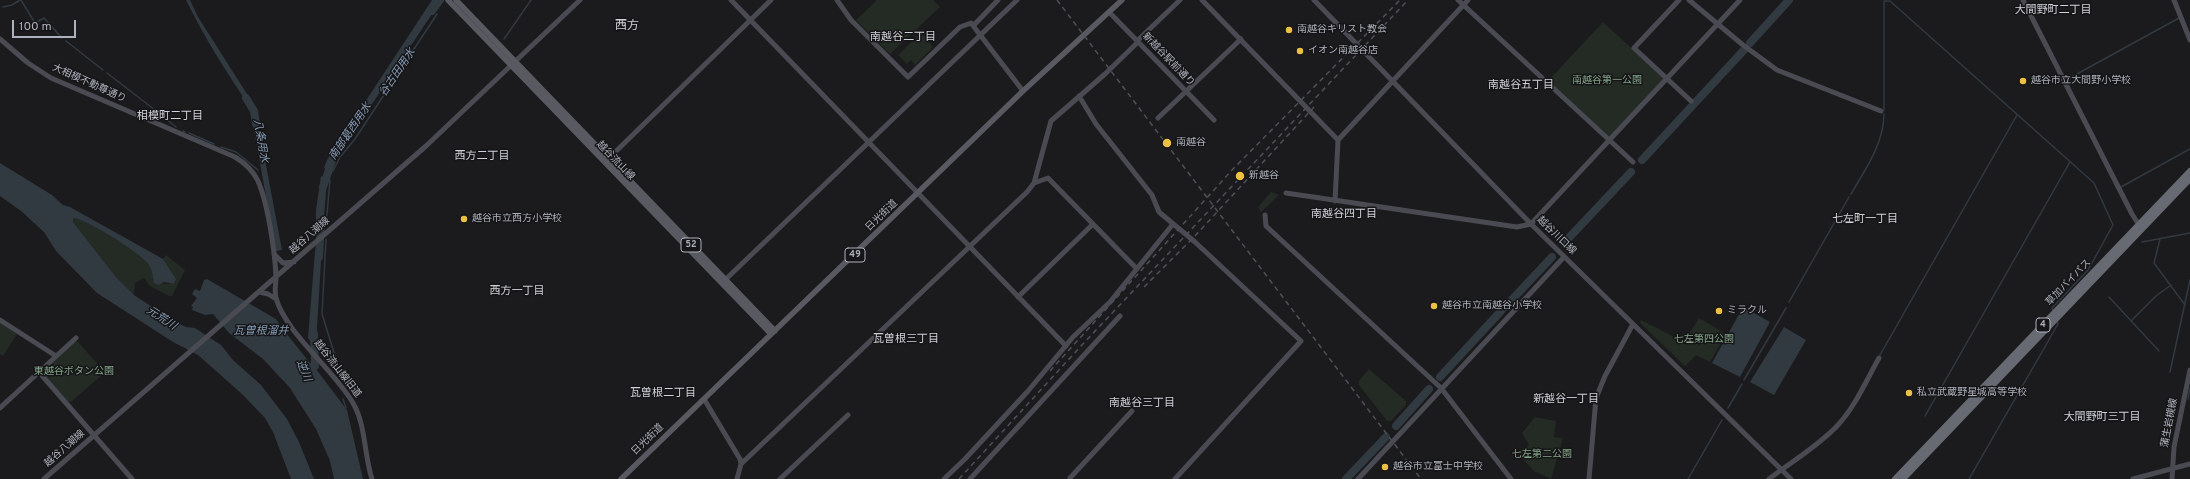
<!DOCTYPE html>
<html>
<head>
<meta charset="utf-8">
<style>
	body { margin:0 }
	#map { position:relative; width:2190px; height:479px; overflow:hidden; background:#1b1b1d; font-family:Overpass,sans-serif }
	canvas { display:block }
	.scale { position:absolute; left:12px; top:20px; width:64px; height:18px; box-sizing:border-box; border:2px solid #aeb1bc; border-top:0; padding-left:5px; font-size:12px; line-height:14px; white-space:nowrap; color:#aeb1bc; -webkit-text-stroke:3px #161618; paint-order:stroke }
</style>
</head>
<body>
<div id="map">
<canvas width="2190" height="479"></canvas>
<div class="scale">100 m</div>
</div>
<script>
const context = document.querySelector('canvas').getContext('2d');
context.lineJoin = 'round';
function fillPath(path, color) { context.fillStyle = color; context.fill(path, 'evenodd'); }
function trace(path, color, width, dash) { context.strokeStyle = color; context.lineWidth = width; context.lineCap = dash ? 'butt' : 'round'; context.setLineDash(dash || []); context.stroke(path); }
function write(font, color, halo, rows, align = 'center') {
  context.font = font + ' Overpass,"Noto Sans JP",sans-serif'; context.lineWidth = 3; context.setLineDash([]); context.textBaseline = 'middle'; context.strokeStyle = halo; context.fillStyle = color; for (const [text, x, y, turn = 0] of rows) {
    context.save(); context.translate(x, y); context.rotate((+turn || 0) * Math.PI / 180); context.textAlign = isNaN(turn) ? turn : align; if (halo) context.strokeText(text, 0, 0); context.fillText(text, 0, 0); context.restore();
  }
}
fillPath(new Path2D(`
	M877 0H933L940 7 890 54 856 20Z
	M1603 22 1664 78 1610 139 1548 81Z
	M921 33 933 47 915 65 911 60 907 64 898 55Z
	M1271 192 1279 195 1261 212 1258 207Z
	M73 218C87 219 141 253 149 265 152 270 153 277 155 283L174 284 176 279 163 259 166 255 185 270 172 296H169L150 286 144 278 135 283 134 295 116 277 73 222Z
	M1699 318 1726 334 1710 362 1696 355 1685 366 1640 323 1641 320 1684 342Z
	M0 323 17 334 3 356 0 354Z
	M75 342H78L104 371 103 374 71 402H68L44 374V371Z
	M1369 369 1406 401V405L1391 421H1387L1359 385V381Z
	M1535 417 1556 421 1554 437 1563 438 1551 479 1534 471 1518 454 1529 445 1522 433Z`), '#232b24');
fillPath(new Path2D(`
	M186 0H190L198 17 254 105 250 107C227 73 204 37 186 0Z
	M432 0H435L438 5 332 164 330 171 324 168 327 160Z
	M256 112 282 250 276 251 251 114Z
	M0 163 52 195 63 205 70 207 163 259 176 279 174 284 164 282 159 285 154 283C153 277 152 270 149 265 141 253 86 219 73 218V222L116 277 134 295 172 320 186 327 195 328 221 345 233 360 261 385 287 419 299 442 314 479H291L273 432 265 418 242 394 198 355 173 342 97 293 56 251 44 232 21 211 0 196Z
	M321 176 327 179 323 230 316 236V210Z
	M322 246 316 343 314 346 308 338 315 251Z
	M207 279 276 319 281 326 286 330V333L310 363 316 367V369L347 410 363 479H334L330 461 316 429 290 388 263 359 229 333 213 314 205 315 192 310 193 307 191 306 197 298 192 294 195 289 200 291 204 280Z
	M1743 307 1770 322 1740 377 1712 363Z
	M1784 327 1806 340 1774 395 1750 382Z`), '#313941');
trace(new Path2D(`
	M21 0 35 23 44 18 62 38
	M1884 1H1890L2094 183 2113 225 2088 270 2052 308 2053 310
	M1884 1V110
	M3 7 12 5 20 0
	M504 39 531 0
	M66 41 103 70
	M107 73 155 110
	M2066 80 2179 18
	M166 119 176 127
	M183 131 185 132
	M189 133 214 144
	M221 147 236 152 258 170
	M333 171 340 157 355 139 437 14
	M2121 187 2190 149
	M1851 194C1865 170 1884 143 1884 114
	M326 225 330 180
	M326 239 322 314 336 359
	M2160 239 2154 263 2185 305
	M2142 242 2190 233
	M2109 297 2159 351
	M1789 302 1849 197
	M2131 321 2156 296 2171 285
	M1880 355 2017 115
	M339 368 345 385
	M2170 372 2190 280
	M1744 380 1786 308
	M343 399 346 408
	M2188 399 2190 388
	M1728 408 1742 384
	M1925 416 2070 162
	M1688 479 1722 420
	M1969 479 2058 324 2057 321`), '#313941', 1.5);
trace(new Path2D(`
	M432 11 440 0
	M1750 43 1789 0
	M246 98 254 111 256 124
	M1642 160 1744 50
	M323 187 332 161
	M1565 242 1631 172
	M319 257 321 223
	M1505 307 1552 257
	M308 372 315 366 314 334
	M1440 377 1501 311
	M1396 426 1429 389
	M1346 479 1386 437`), '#313941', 8);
trace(new Path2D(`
	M731 0 1066 346
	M837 0 851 20 908 77 960 27 971 23 1023 91
	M1202 0 1338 140
	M1314 0 1531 224 1791 479
	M1458 0 1633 162
	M1679 0 1634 48 1691 101
	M1689 0 1743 45 1777 70 1881 111
	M2023 0 2132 214 2139 225
	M2174 0 2190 40
	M1109 12 1214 120
	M974 25 998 0
	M0 39 28 63 51 78 235 157C245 163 253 171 258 181 268 204 275 252 276 277 276 284 274 291 276 298 285 332 335 371 353 403 366 425 364 455 372 479
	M1137 41 1180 0
	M1079 96 1096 124 1152 195 1159 212 1195 242 1301 341 1175 479
	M1158 118 1241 39
	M606 161 771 0
	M1034 183 1048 178 1137 269
	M1286 193 1517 227 1531 224 1740 0
	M1335 201 1338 140 1468 0
	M1265 215 1266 226 1441 388 1511 479
	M274 254 283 263 294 262
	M725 280 1017 0
	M259 292 268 294 276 299
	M1018 297 1093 224
	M0 320 56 356
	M39 372 132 479
	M704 399 740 459 741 464 737 479
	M0 408 76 338
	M741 464 1027 192 1034 183 1051 121 1105 74 1138 42
	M1070 478 1132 411
	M44 479 426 146 580 0
	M780 479 848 415
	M944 479 965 459 1028 391 1073 337 1110 302 1173 224
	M970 479 1120 316
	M1358 479 1564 257
	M1589 479 1596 398 1605 376 1633 324
	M1769 479C1791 462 1817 447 1837 426 1855 407 1866 381 1879 358
	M2133 479 2190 464
	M2172 479 2174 447 2190 370`), '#4a4b52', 5);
trace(new Path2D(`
	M448 0 771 334
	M456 0 775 331
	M621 479 1023 91 1122 0`), '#585961', 5.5);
trace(new Path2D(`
	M1895 479 2190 171
	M1903 479 2190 179`), '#686a73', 6);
trace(new Path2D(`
	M1057 0 1421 479
	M1144 287 1194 237 1314 107
	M1050 371 1233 169 1400 0
	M959 479 1081 346 1408 0`), '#4f5057', 1.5, [5, 4]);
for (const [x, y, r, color] of [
	[1289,30,4,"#ecc043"],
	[1300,51,4,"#ecc043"],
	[2023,81,4,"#ecc043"],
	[1167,143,5,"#ecc043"],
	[1240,176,5,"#ecc043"],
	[464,219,4,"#ecc043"],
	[1434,306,4,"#ecc043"],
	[1719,311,4,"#ecc043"],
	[1909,393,4,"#ecc043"],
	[1385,467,4,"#ecc043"]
]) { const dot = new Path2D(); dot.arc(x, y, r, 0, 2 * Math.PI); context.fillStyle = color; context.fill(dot); trace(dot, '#161618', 1.5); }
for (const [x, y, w] of [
	[691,245,20],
	[855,255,20],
	[2043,325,14]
]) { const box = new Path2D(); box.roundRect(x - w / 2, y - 7, w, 14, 3); context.fillStyle = '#161618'; context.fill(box); trace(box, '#aeb1bc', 1); }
write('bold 9px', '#aeb1bc', null, [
	["52",691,245],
	["49",855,255],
	["4",2043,325]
]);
write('10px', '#aeb1bc', '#161618', [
	["南越谷キリスト教会",1297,30],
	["イオン南越谷店",1308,51],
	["越谷市立大間野小学校",2031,81],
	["南越谷",1176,143],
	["新越谷",1249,176],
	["越谷市立西方小学校",472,219],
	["越谷市立南越谷小学校",1442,306],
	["ミラクル",1727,311],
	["私立武蔵野星城高等学校",1917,393],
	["越谷市立富士中学校",1393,467]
], 'left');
write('10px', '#aeb1bc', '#161618', [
	["新越谷駅前通り",1168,60,46],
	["大相模不動尊通り",89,84,24],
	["越谷流山線",615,161,46],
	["日光街道",882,216,-44],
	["越谷八潮線",310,236,-41],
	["越谷川口線",1556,236,44],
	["草加バイパス",2069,283,-46],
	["越谷流山線旧道",337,369,52],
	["蒲生岩槻線",2170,423,-79],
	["日光街道",648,440,-44],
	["越谷八潮線",65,449,-41]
]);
write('10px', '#86a68a', '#161618', [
	["南越谷第一公園",1607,81],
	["七左第四公園",1704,340],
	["東越谷ボタン公園",74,372],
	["七左第二公園",1542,455]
]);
write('11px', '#cfd1d8', '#161618', [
	["大間野町二丁目",2053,11],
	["南越谷二丁目",903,38],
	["南越谷五丁目",1521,86],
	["相模町二丁目",170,117],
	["西方二丁目",482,157],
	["南越谷四丁目",1344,215],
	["七左町一丁目",1865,220],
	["西方一丁目",517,292],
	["瓦曽根三丁目",906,340],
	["瓦曽根二丁目",663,394],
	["新越谷一丁目",1566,400],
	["南越谷三丁目",1142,404],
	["大間野町三丁目",2102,418]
]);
write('italic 11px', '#879cb5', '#161618', [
	["谷古田用水",398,73,-56],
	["南部葛西用水",351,132,-56],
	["八条用水",260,141,80],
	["元荒川",161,319,33],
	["瓦曽根溜井",261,332],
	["逆川",303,371,68]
]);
write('12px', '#cfd1d8', '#161618', [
	["西方",627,27]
]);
</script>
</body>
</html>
